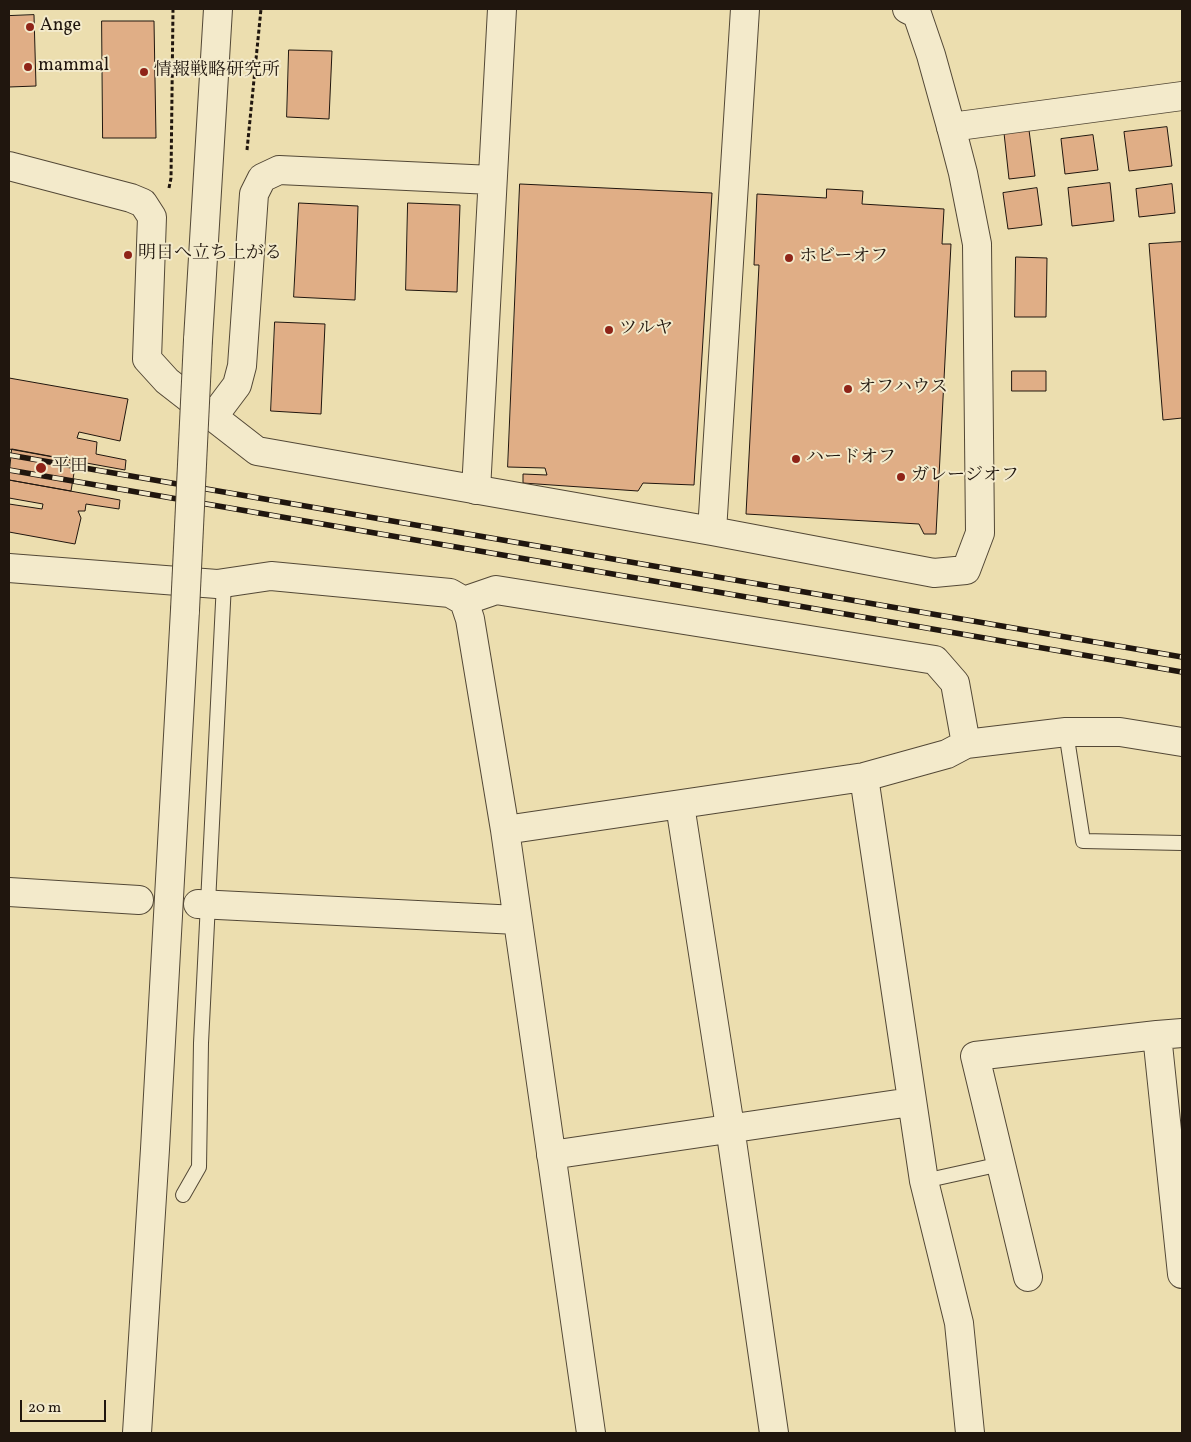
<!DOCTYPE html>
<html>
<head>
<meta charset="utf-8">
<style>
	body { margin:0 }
	#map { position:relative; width:1191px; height:1442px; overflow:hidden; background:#ecdeaf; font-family:Vollkorn,serif }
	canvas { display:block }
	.frame { position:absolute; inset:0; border:10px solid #20160e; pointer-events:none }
	.scale { position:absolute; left:20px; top:1400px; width:86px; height:22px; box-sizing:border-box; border:2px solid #20160e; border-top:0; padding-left:6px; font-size:15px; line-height:18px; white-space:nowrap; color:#20160e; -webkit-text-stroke:4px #f3eacb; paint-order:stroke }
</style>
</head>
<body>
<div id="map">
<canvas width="1191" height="1442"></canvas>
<div class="frame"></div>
<div class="scale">20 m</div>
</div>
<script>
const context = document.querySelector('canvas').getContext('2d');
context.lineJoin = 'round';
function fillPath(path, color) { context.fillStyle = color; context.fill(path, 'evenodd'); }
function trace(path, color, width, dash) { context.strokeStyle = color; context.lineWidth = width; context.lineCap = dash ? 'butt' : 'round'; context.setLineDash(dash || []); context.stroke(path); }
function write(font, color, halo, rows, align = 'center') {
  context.font = font + ' Vollkorn,"Noto Serif JP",serif'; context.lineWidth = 4; context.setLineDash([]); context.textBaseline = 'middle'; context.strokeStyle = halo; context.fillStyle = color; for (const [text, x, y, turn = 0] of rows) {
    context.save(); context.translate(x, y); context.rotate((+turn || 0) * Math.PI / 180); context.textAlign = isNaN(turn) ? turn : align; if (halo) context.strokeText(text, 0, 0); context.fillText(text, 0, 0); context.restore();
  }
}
const building = new Path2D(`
	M34 15 36 86 9 87V16Z
	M102 21H154L156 138H103Z
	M289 50 332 51 329 119 287 117Z
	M1167 127 1172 166 1129 171 1124 132Z
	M1029 130 1035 176 1009 179 1004 133Z
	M1093 135 1098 170 1065 174 1061 139Z
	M1110 183 1114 221 1072 226 1068 188Z
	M520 184 712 193 694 485 643 483 638 491 523 483V474L547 475 545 468 508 467Z
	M1172 184 1175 213 1139 217 1136 189Z
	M1037 188 1042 225 1008 229 1003 193Z
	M827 189 863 191 862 204 944 209 942 244H951L936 534H924L919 524 746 514 759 265H754L757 194 826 198Z
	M299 203 358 206 355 300 294 297Z
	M408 203 460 205 457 292 406 290Z
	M1182 242V418L1163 420 1149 244Z
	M1016 257 1047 258 1046 317H1015Z
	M275 322 325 324 321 414 271 411Z
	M1012 371H1046V391H1012Z
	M9 378 128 399 120 441 79 432 77 438 97 442 96 454 126 460 125 470 9 449Z
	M12 449 76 461 71 491 9 480Z
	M9 480 120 500 119 509 86 504 85 511H78L81 518 75 544 9 532V504L42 509 43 504 9 498Z`);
fillPath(building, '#e0ae86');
trace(building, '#20160e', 1);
const service = new Path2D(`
	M1066 732 1083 841 1182 843
	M924 1181 1001 1164
	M183 1195 199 1167 201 1043 224 583`);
const minor = new Path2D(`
	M951 127 1182 96
	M213 417 237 385 242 366 254 194 262 178 279 170 492 180
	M476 490 502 9
	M9 568 217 584 271 576 450 593 464 601 470 619 505 830 591 1433
	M464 601 496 590 935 660 955 683 966 744
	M864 777 924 1181 959 1323 970 1433
	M680 805 730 1127 774 1433
	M505 830 864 777 947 754 966 744 1066 732H1120L1182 742
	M9 892 139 900
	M198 904 517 920
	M1182 1033 1157 1035 1182 1274
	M551 1155 911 1102
	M1028 1277 975 1056 1157 1035`);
const tertiary = new Path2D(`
	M9 166 131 198 143 203 152 217 147 359 167 381 257 451 712 531 934 573 966 570 980 533 977 244 963 173 951 127 931 55 917 14 907 9
	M198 340 218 9
	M712 531 745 9
	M137 1433 155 1149 185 610`);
trace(service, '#534836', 16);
trace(minor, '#534836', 30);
trace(tertiary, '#534836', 30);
trace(new Path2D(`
	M247 150 261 9
	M169 188 171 178 173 9`), '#20160e', 3, [4, 2.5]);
trace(service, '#f3eacb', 14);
trace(minor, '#f3eacb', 28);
trace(tertiary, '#f3eacb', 28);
const rail = new Path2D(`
	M9 455 1182 657
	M9 470 1182 672`);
trace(rail, '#20160e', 5.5);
trace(rail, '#f3eacb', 4, [11]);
const tertiaryBridge = new Path2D(`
	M185 610 198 340`);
trace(tertiaryBridge, '#534836', 30, []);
trace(tertiaryBridge, '#f3eacb', 28);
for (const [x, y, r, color] of [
	[30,27,5,"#8f2418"],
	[28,67,5,"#8f2418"],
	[144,72,5,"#8f2418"],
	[128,255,5,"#8f2418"],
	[789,258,5,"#8f2418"],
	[609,330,5,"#8f2418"],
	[848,389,5,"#8f2418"],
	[796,459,5,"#8f2418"],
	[41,468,6,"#8f2418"],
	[901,477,5,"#8f2418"]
]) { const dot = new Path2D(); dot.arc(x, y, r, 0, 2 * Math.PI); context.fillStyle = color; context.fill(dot); trace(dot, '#f3eacb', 2); }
write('18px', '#20160e', '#f3eacb', [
	["Ange",40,27],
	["mammal",38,67],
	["情報戦略研究所",154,72],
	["明日へ立ち上がる",138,255],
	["ホビーオフ",799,258],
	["ツルヤ",619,330],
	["オフハウス",858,389],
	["ハードオフ",806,459],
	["平田",52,468],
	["ガレージオフ",911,477]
], 'left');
</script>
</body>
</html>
